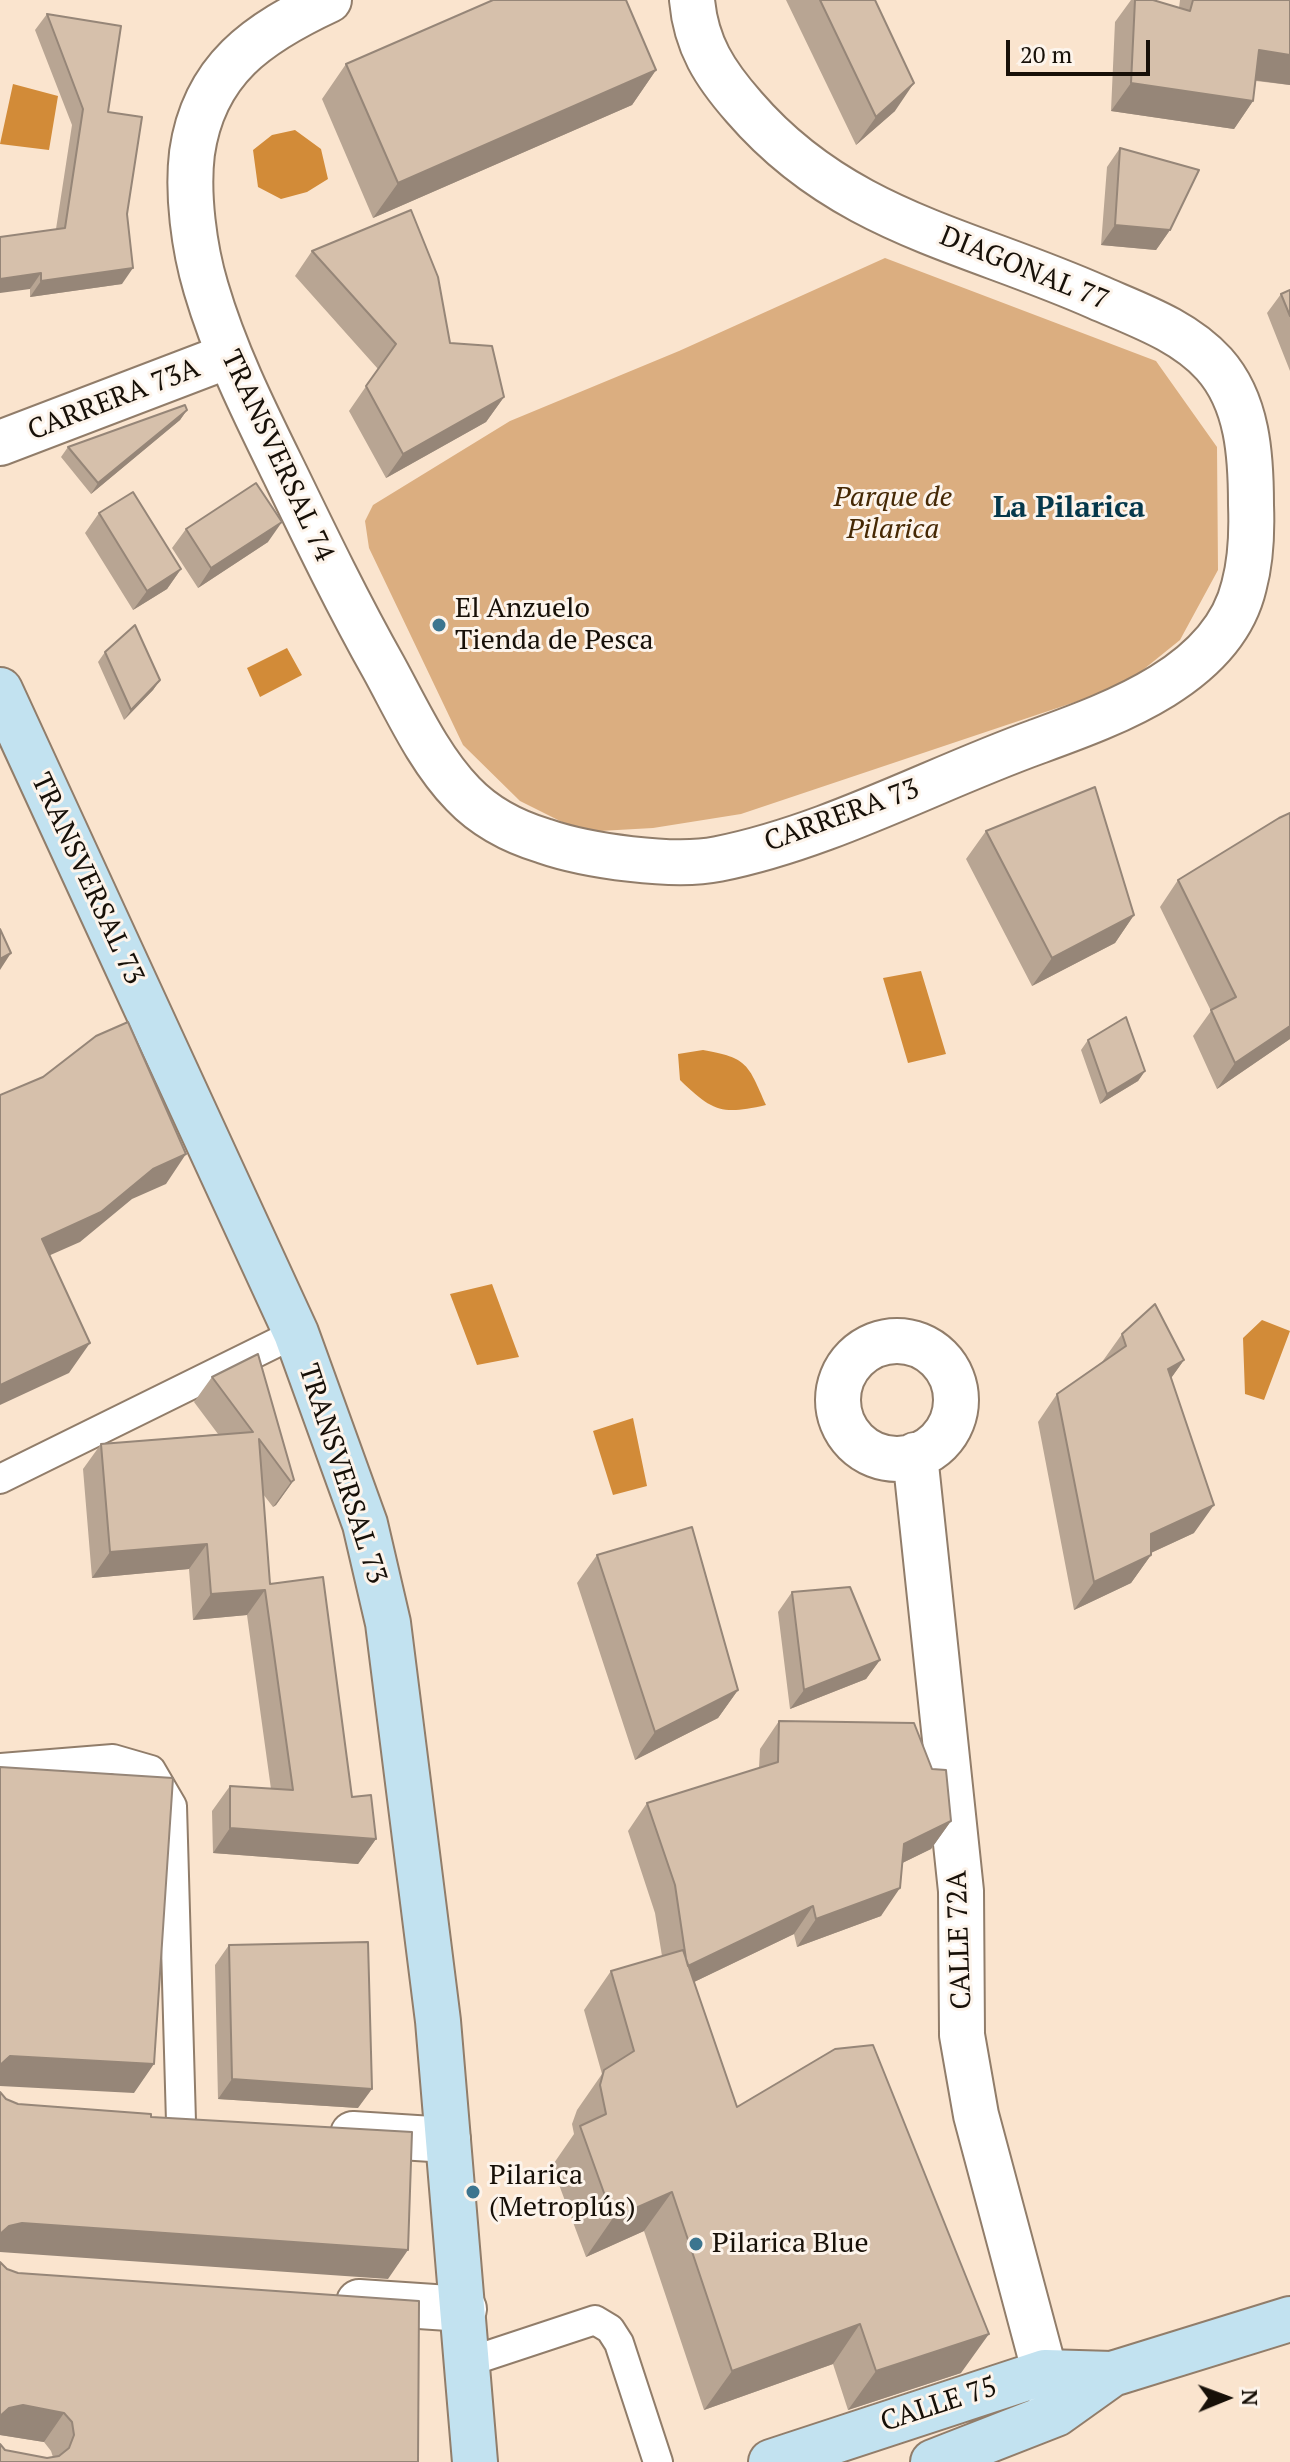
<!DOCTYPE html>
<html>
<head>
<meta charset="utf-8">
<style>
	body { margin:0 }
	#map { position:relative; width:1290px; height:2462px; overflow:hidden; background:#fae4ce; font-family:"PT Serif",serif }
	canvas { display:block }
	.north { position:absolute; left:1186px; top:2358px; width:80px; height:80px; -webkit-text-stroke:6px #fdf4eb; paint-order:stroke; rotate:89deg; font-size:22px; font-weight:700; line-height:32px; text-align:center; color:#171008 }
	.north::after { content:''; display:block; margin:auto; width:28px; height:36px; background:#171008; clip-path:polygon(50% 0,100% 100%,50% 72%,0 100%) }
	.scale { position:absolute; left:1006px; top:40px; width:144px; height:36px; box-sizing:border-box; border:4px solid #171008; border-top:0; padding-left:10px; font-size:24px; line-height:28px; white-space:nowrap; color:#171008; -webkit-text-stroke:6px #fdf4eb; paint-order:stroke }
</style>
</head>
<body>
<div id="map">
<canvas width="1290" height="2462"></canvas>
<div class="north">N</div>
<div class="scale">20 m</div>
</div>
<script>
const context = document.querySelector('canvas').getContext('2d');
context.lineJoin = 'round';
function fillPath(path, color) { context.fillStyle = color; context.fill(path, 'evenodd'); }
function trace(path, color, width, dash) { context.strokeStyle = color; context.lineWidth = width; context.lineCap = dash ? 'butt' : 'round'; context.setLineDash(dash || []); context.stroke(path); }
function write(font, color, halo, rows, align = 'center') {
  context.font = font + ' "PT Serif",serif'; context.lineWidth = 6; context.setLineDash([]); context.textBaseline = 'middle'; context.strokeStyle = halo; context.fillStyle = color; for (const [text, x, y, turn = 0] of rows) {
    context.save(); context.translate(x, y); context.rotate((+turn || 0) * Math.PI / 180); context.textAlign = isNaN(turn) ? turn : align; if (halo) context.strokeText(text, 0, 0); context.fillText(text, 0, 0); context.restore();
  }
}
fillPath(new Path2D(`
	M885 258 1156 361 1217 447 1218 570 1180 640 1123 686 741 814 653 828 582 832 520 801 463 745 369 548 365 521 373 505 510 421 679 351Z`), '#dbae80');
fillPath(new Path2D(`
	M13 84 58 96 49 150 0 144Z
	M295 130 321 149 328 179 307 192 281 199 258 187 253 150 272 135Z
	M287 648 302 675 260 697 247 668Z
	M921 971 946 1054 908 1063 883 978Z
	M703 1050C748 1058 748 1064 766 1105 722 1115 713 1112 680 1080L678 1054Z
	M492 1284 519 1357 477 1365 450 1294Z
	M1262 1320 1290 1331 1264 1400 1245 1394 1243 1338Z
	M633 1418 647 1486 613 1495 593 1431Z`), '#d28b38');
const lane = new Path2D(`
	M0 1479 296 1333
	M0 1768 113 1759 151 1770 172 1806 181 2122
	M468 2362 595 2320 610 2329 619 2343 658 2462`);
const street = new Path2D(`
	M329 0C258 33 204 69 192 153 187 194 194 248 206 288 225 353 255 413 285 474 317 540 348 604 384 668 407 710 429 759 463 794 484 816 514 832 544 841 587 856 674 868 718 859 828 837 931 780 1036 742 1113 714 1223 675 1244 586 1251 560 1252 531 1251 505 1251 456 1248 402 1214 364 1183 330 1138 315 1097 297 966 239 842 221 744 107 715 74 696 45 692 0
	M0 443 228 356
	M838 1400a59 59 0 1 1 118 0a59 59 0 1 1-118 0Z
	M915 1455 961 1891 962 2035 976 2115 1054 2407
	M353 2134 448 2140
	M359 2302 464 2309`);
const secondary = new Path2D(`
	M0 690 296 1333 365 1524 388 1623 438 2021 475 2462
	M771 2462 1045 2372 1112 2374
	M933 2462 1056 2414 1112 2374 1290 2319`);
trace(lane, '#917d6a', 32);
trace(street, '#917d6a', 48);
trace(secondary, '#917d6a', 48);
trace(lane, '#fff', 28);
trace(street, '#fff', 44);
trace(secondary, '#c2e2f0', 44);
fillPath(new Path2D(`
	M786 0H875L895 111 856 145Z
	M1131 0H1153L1179 8 1180 0H1290V85L1256 81 1253 101 1234 129 1111 111 1115 22Z
	M47 14 108 112 127 214 122 284 30 297V289L56 229 72 125 35 30Z
	M346 64 656 70 632 105 373 218 322 99Z
	M1120 148 1170 230 1156 250 1101 245 1107 167Z
	M312 251 450 343 504 397 486 422 386 478 349 411 378 369 295 276Z
	M1290 290V371L1267 313 1281 294Z
	M187 410 180 420 91 494 61 457 68 447Z
	M99 513 181 569 167 589 133 610 85 533Z
	M186 529 268 542 198 588 172 548Z
	M105 652 160 680 153 690 124 720 98 662Z
	M1290 813V1039L1217 1089 1193 1036 1211 1011 1160 907 1178 880Z
	M986 831 1134 915 1115 943 1032 986 966 859Z
	M1088 1040 1145 1071 1138 1081 1100 1104 1081 1050Z
	M1122 1334 1184 1360 1171 1378 1194 1533 1151 1553V1555L1131 1583 1074 1610 1038 1422 1057 1394 1102 1362Z
	M212 1377 294 1480 276 1505 273 1507 263 1494 270 1584 352 1797 376 1839 358 1864 213 1853 212 1811 230 1786 271 1789 247 1615 193 1620 189 1569 92 1578 83 1469 101 1444 218 1434 194 1402Z
	M597 1555 738 1690 718 1718 635 1760 577 1583Z
	M792 1592 880 1660 866 1679 790 1709 778 1612Z
	M779 1721 951 1821 931 1849 902 1863 881 1916 797 1947 794 1934 694 1982 737 2107 961 2373 848 2410 833 2364 704 2410 644 2231 586 2257 552 2166 574 2134 572 2124 577 2110 602 2074 584 2010 611 1971 662 1956 655 1913 628 1831 647 1803 759 1768 760 1749Z
	M229 1945 358 2108 218 2099 215 1965Z
	M0 2262 7 2269 418 2462H0L5 2450 47 2458 53 2457 51 2451 44 2442 0 2435Z`), '#b8a593');
fillPath(new Path2D(`
	M1259 50 1290 55V85L1239 78Z
	M656 70 632 105 373 218 398 183Z
	M914 83 895 111 856 145 876 117Z
	M1131 83 1253 101 1234 129 1111 111Z
	M1115 225 1170 230 1156 250 1101 245Z
	M133 268 122 284 30 297 41 281Z
	M41 273 30 289 0 293V279Z
	M504 397 486 422 386 478 403 454Z
	M187 410 180 420 91 494 98 483Z
	M282 522 268 542 198 588 211 568Z
	M181 569 167 589 133 610 147 591Z
	M160 680 153 690 124 720 131 710Z
	M1134 915 1115 943 1032 986 1052 958Z
	M11 953 0 970V959Z
	M1290 1026V1039L1217 1089 1235 1063Z
	M1145 1071 1138 1081 1100 1104 1107 1094Z
	M186 1154 166 1184 132 1199 80 1242 21 1268 42 1239 153 1169Z
	M90 1343 69 1373 0 1405V1385Z
	M1184 1360 1164 1388 1168 1369Z
	M294 1480 276 1505 273 1507 291 1482Z
	M1214 1505 1194 1533 1131 1562 1151 1534Z
	M207 1544 189 1569 92 1578 110 1552Z
	M1151 1555 1131 1583 1074 1610 1094 1582Z
	M265 1590 247 1615 193 1620 211 1594Z
	M880 1660 866 1679 790 1709 804 1690Z
	M738 1690 718 1718 635 1760 655 1732Z
	M951 1821 931 1849 884 1872 904 1844Z
	M230 1828 376 1839 358 1864 213 1853Z
	M900 1888 881 1916 797 1947 816 1919Z
	M813 1906 794 1934 667 1995 687 1967Z
	M10 2056 154 2064 134 2093 0 2086V2065Z
	M232 2079 372 2089 358 2108 218 2099Z
	M672 2192 644 2231 586 2257 613 2218Z
	M22 2223 408 2250 388 2279 0 2252V2234L9 2226Z
	M860 2324 833 2364 704 2410 732 2371Z
	M989 2334 961 2373 848 2410 876 2371Z
	M23 2405 64 2413 44 2442 0 2435V2416L9 2408Z`), '#968678');
const building = new Path2D(`
	M493 0H626L656 70 398 183 346 64Z
	M820 0H875L914 83 876 117Z
	M1135 0H1153L1190 11 1193 0H1290V55L1259 50 1253 101 1131 83Z
	M47 14 121 26 108 112 142 117 127 214 133 268 41 281V273L0 279V237L65 228 83 109Z
	M1120 148 1199 170 1170 230 1115 225Z
	M411 210 438 277 450 343 492 346 504 397 403 454 366 386 396 344 312 251Z
	M1290 290V316L1281 294Z
	M185 405 187 410 98 483 68 447Z
	M256 483 282 522 211 568 186 529Z
	M133 492 181 569 147 591 99 513Z
	M135 625 160 680 131 710 105 652Z
	M1095 787 1134 915 1052 958 986 831Z
	M1290 813V1026L1235 1063 1211 1010 1236 997 1178 880 1279 818Z
	M0 929 11 953 0 959Z
	M1126 1017 1145 1071 1107 1094 1088 1040Z
	M128 1022 186 1154 153 1169 101 1212 42 1239 90 1343 0 1385V1095L43 1077 96 1036Z
	M1155 1304 1184 1360 1168 1369 1214 1505 1151 1534V1555L1094 1582 1057 1394 1126 1346 1122 1334Z
	M258 1354 294 1480 291 1482 259 1439 270 1584 323 1577 352 1797 371 1795 376 1839 230 1828V1786L293 1790 265 1590 211 1594 207 1544 110 1552 101 1444 253 1432 212 1377Z
	M692 1527 738 1690 655 1732 597 1555Z
	M850 1587 880 1660 804 1690 792 1592Z
	M779 1721 914 1723 932 1769 946 1770 951 1821 904 1844 900 1888 816 1919 813 1906 688 1966 686 1959 675 1885 647 1803 778 1762Z
	M0 1767 173 1778 154 2064 10 2056 0 2065Z
	M368 1942 372 2089 232 2079 229 1945Z
	M683 1950 737 2107 835 2049 873 2045 989 2334 876 2371 860 2324 732 2371 672 2192 613 2218 580 2126 606 2114 600 2085 604 2070 634 2051 611 1971Z
	M0 2092 6 2099 18 2104 151 2114V2117L412 2132 408 2250 22 2223 9 2226 0 2234Z
	M0 2262 7 2269 18 2273 419 2301 418 2462H0V2444L5 2450 47 2458 59 2456 69 2448 74 2435 72 2422 64 2413 23 2405 9 2408 0 2416Z`);
fillPath(building, '#d6c0ab');
trace(building, '#968678', 2);
for (const [x, y, r, color] of [
	[439,625,8,"#3c758f"],
	[473,2192,8,"#3c758f"],
	[696,2244,8,"#3c758f"]
]) { const dot = new Path2D(); dot.arc(x, y, r, 0, 2 * Math.PI); context.fillStyle = color; context.fill(dot); trace(dot, '#fdf4eb', 3); }
write('28px', '#171008', '#fdf4eb', [
	["DIAGONAL 77",1024,269,22],
	["CARRERA 73A",114,400,-21],
	["TRANSVERSAL 74",277,456,65],
	["CARRERA 73",842,816,-20],
	["TRANSVERSAL 73",87,879,65],
	["TRANSVERSAL 73",342,1474,72],
	["CALLE 72A",960,1940,-92],
	["CALLE 75",939,2405,-18]
]);
write('italic 28px', '#452804', '#fdf4eb', [
	["Parque de",893,498],
	["Pilarica",893,530]
]);
write('28px', '#171008', '#fdf4eb', [
	["El Anzuelo",455,609],
	["Tienda de Pesca",455,641],
	["Pilarica",489,2176],
	["(Metroplús)",489,2208],
	["Pilarica Blue",712,2244]
], 'left');
write('bold 30px', '#05384b', '#fdf4eb', [
	["La Pilarica",1069,508]
]);
</script>
</body>
</html>
